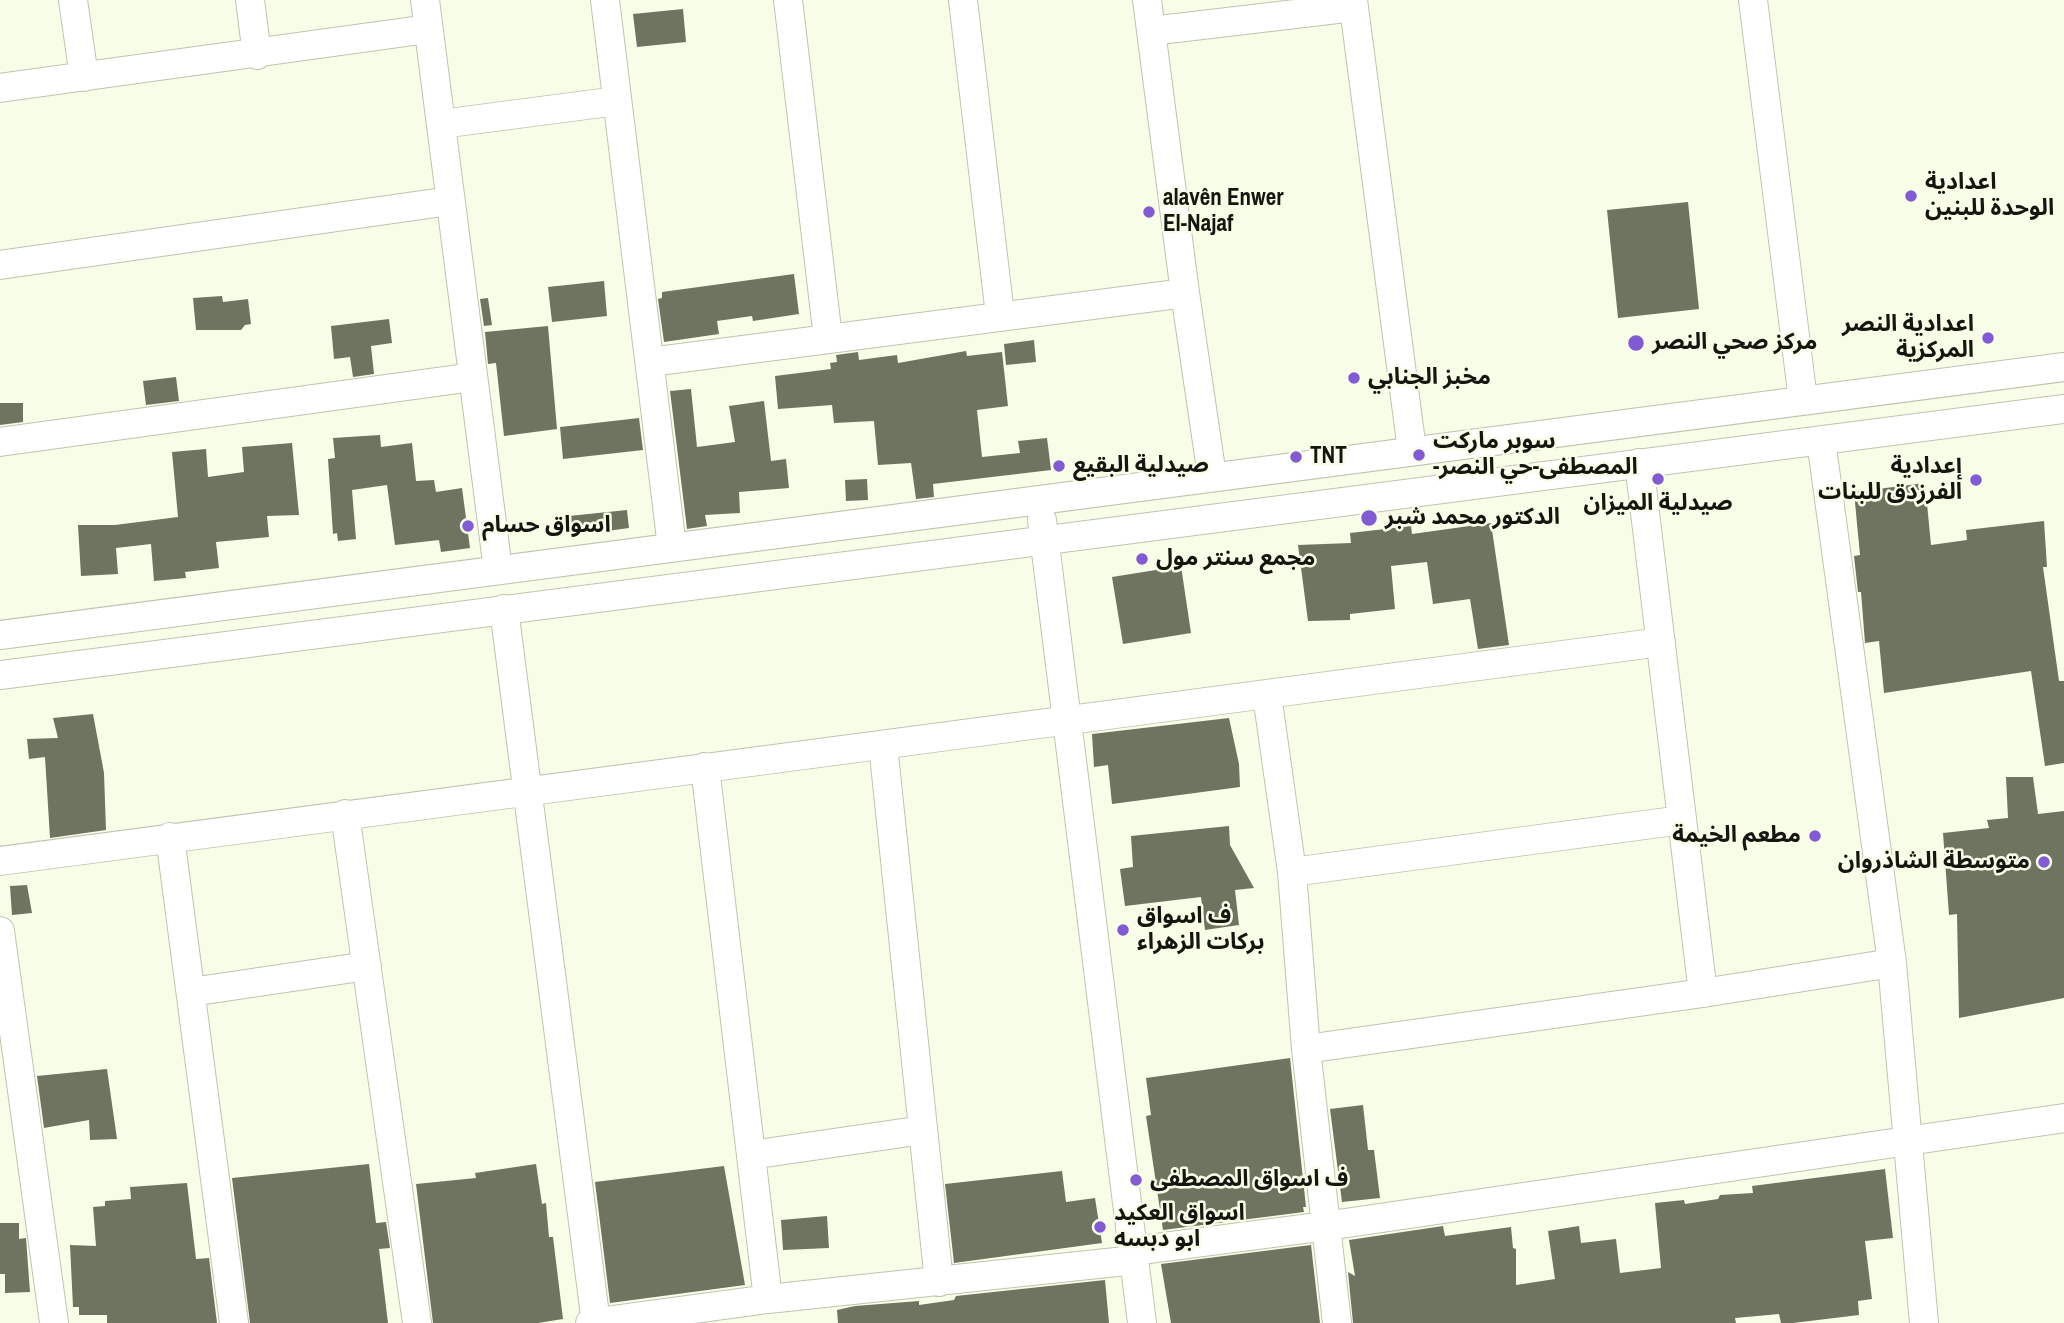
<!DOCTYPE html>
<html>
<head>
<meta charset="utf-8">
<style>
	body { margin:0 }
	canvas { display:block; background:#f8fde8 }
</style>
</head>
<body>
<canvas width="2064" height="1323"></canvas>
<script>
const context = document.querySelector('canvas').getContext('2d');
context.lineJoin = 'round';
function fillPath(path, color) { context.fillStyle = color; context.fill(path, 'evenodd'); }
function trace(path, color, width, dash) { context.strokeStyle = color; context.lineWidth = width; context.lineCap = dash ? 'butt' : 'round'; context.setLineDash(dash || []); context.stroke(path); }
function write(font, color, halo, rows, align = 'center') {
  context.font = font + ' "Archivo Narrow","Noto Sans Arabic",sans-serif'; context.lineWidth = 5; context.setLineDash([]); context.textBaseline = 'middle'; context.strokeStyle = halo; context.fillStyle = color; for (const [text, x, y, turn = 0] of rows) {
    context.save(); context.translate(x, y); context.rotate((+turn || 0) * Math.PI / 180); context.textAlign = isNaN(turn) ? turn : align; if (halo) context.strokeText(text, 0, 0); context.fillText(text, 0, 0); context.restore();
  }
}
fillPath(new Path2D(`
	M683 9 686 42 637 47 633 14Z
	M1688 202 1699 309 1618 318 1607 210Z
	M794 274 799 314 753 321 752 316 717 321 719 334 664 342 658 299 662 298V292Z
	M604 281 607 316 552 322 548 287Z
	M222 296 223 302 248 299 251 324 245 325 241 330H196L193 298Z
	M488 298 492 325 484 326 480 299Z
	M389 319 392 343 371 346 374 374 353 377 350 357 334 359 331 326Z
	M548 326 557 429 504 436 496 363 488 364 485 332Z
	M1034 340 1036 362 1006 365 1004 344Z
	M966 351 967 356 1002 352 1008 406 977 410 982 457 1020 453 1018 441 1047 438 1051 470 933 484 934 497 916 499 911 463 878 465 874 421 834 423 832 405 778 409 775 376 831 369 830 363 837 362 836 355 858 352 859 360 897 355 898 363Z
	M176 377 179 401 146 405 143 381Z
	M691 389 697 447 735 442 729 406 764 401 771 461 786 459 789 488 739 492 740 513 705 515 707 526 687 529 670 391Z
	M0 403H23V422L0 425Z
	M639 418 643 450 563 459 560 427Z
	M380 435 381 447 412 443 416 481 434 480 436 492 462 488 470 548 441 552 439 540 395 545 387 485 352 490 356 539 338 541 337 533 333 534 328 459 335 458 333 438Z
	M292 443 299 515 267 516 269 537 216 542 219 568 185 572 186 578 154 581 151 544 116 548 118 574 81 576 78 525H115L178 517 172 452 206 449 208 477 244 472 242 447Z
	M867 479 868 500 846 501 845 480Z
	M1925 483 1931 545 1967 540 1966 530 2044 521 2047 567H2043L2059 681H2064V763L2045 766 2031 671 1884 693 1879 641 1865 643 1861 592H1858L1854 556 1860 555 1854 492Z
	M627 510 629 528 571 536 569 516Z
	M1491 523 1509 645 1478 649 1470 599 1433 604 1427 562 1391 566 1395 609 1350 614V620L1308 621 1298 545 1351 543 1350 533 1411 526 1412 534Z
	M1181 566 1191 633 1123 644 1112 577Z
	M93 714 104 773 106 830 50 838 45 757 29 759 27 739 58 738 53 718Z
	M1229 718 1239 764 1240 787 1112 804 1108 765 1094 767 1092 734Z
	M2006 777H2033L2038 814 2064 811V998L1959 1018 1957 914 1949 915 1943 833 1989 828 1987 820 2008 818Z
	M1229 826 1230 845 1254 888 1235 890 1239 925 1205 930 1201 897 1125 906 1120 869 1133 867 1131 836Z
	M27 885 32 913 12 915 10 886Z
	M1290 1058 1306 1207H1303L1304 1212 1163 1230 1146 1116 1151 1115 1146 1078Z
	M107 1069 117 1139 90 1140 89 1120 44 1128 37 1076Z
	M1363 1105 1368 1150H1374L1380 1198 1342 1202 1330 1109Z
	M369 1164 376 1223 386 1222 390 1248 379 1249 388 1323H250L232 1178Z
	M536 1164 542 1204 546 1203 549 1237H553L563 1319 538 1323H433L416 1184 476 1178 475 1173Z
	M724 1166 745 1285 610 1303 595 1182Z
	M1885 1169 1893 1238 1865 1241 1872 1299 1858 1301 1859 1315 1793 1323H1781L1779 1314 1735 1318 1736 1323H1353L1348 1272 1355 1276 1349 1240 1443 1226 1445 1236 1511 1227 1513 1248 1516 1249V1285L1555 1279 1548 1231 1579 1226 1581 1243 1616 1239 1620 1273 1661 1268 1655 1203 1684 1200 1685 1204 1718 1199 1720 1195 1753 1193 1752 1186Z
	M1062 1171 1066 1202 1095 1198 1102 1243 954 1263 945 1184Z
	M187 1183 196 1259 209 1258 217 1323H107V1315H79V1307H73L70 1245 96 1246 93 1207 105 1206V1201L131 1199 130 1187Z
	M827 1216 829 1248 783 1250 781 1220Z
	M0 1223H19V1239L26 1238 30 1292 5 1293V1274H0Z
	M1311 1245 1320 1323H1171L1161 1264Z
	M1105 1280 1109 1323H838L837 1310 855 1306 919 1301V1305L954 1300 956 1296Z`), '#6f7461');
const minor = new Path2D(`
	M73 0 84 77
	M250 0 257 55
	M425 0 498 570
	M605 0 672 547
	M788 0 828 338
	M963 0 1000 315
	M1147 0 1185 293 1212 476
	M1353 0 1412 450
	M1753 0 1803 400
	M1151 31 1354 7
	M0 88 428 29
	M441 124 617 101
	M0 265 450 201
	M650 362 1185 293
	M1821 440 1892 963 1924 1323
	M0 442 473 377
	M1639 463 1703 993
	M1042 520 1142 1323
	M504 609 596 1323
	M0 635 2064 367
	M0 675 2064 409
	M1267 695 1292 872 1306 1049 1337 1323
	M883 745 939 1282
	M705 767 768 1299
	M345 814 417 1323
	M170 837 234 1323
	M0 861 1661 642
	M1292 872 1682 820
	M0 931 54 1323
	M191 992 367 966
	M1306 1049 1703 993 1892 963
	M751 1155 923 1130
	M1133 1251 1326 1226 2064 1118
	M590 1323 768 1299 1135 1260`);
trace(minor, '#bfc4b0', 30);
trace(minor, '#fff', 28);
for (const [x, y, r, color] of [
	[1911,196,7,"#815ad4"],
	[1149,212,7,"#815ad4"],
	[1988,338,7,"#815ad4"],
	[1636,343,9,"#815ad4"],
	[1354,378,7,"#815ad4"],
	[1419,455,7,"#815ad4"],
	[1296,457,7,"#815ad4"],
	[1059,466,7,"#815ad4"],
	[1658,479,7,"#815ad4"],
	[1976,480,7,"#815ad4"],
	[1369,518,9,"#815ad4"],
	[468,526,7,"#815ad4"],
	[1142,559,7,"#815ad4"],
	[1815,836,7,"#815ad4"],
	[2044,862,7,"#815ad4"],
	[1123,930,7,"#815ad4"],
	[1136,1180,7,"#815ad4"],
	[1100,1227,7,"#815ad4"]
]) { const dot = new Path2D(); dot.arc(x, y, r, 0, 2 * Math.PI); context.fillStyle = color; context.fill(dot); trace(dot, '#f8fde8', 2.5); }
write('bold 23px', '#15160f', '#f8fde8', [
	["اعدادية",1925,183],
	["الوحدة للبنين",1925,209],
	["alavên Enwer",1163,199],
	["El-Najaf",1163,225],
	["اعدادية النصر",1974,325,"right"],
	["المركزية",1974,351,"right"],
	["مركز صحي النصر",1652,343],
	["مخبز الجنابي",1368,378],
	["سوبر ماركت",1433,442],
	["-المصطفى-حي النصر",1433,468],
	["TNT",1310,457],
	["صيدلية البقيع",1073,466],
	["إعدادية",1962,467,"right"],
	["الفرزدق للبنات",1962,493,"right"],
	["صيدلية الميزان",1658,504,"center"],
	["الدكتور محمد شبر",1385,518],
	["اسواق حسام",482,526],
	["مجمع سنتر مول",1156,559],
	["مطعم الخيمة",1801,836,"right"],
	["متوسطة الشاذروان",2030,862,"right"],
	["ف اسواق",1137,917],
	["بركات الزهراء",1137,943],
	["ف اسواق المصطفى",1150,1180],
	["اسواق العكيد",1114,1214],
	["ابو دبسه",1114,1240]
], 'left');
</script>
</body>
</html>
